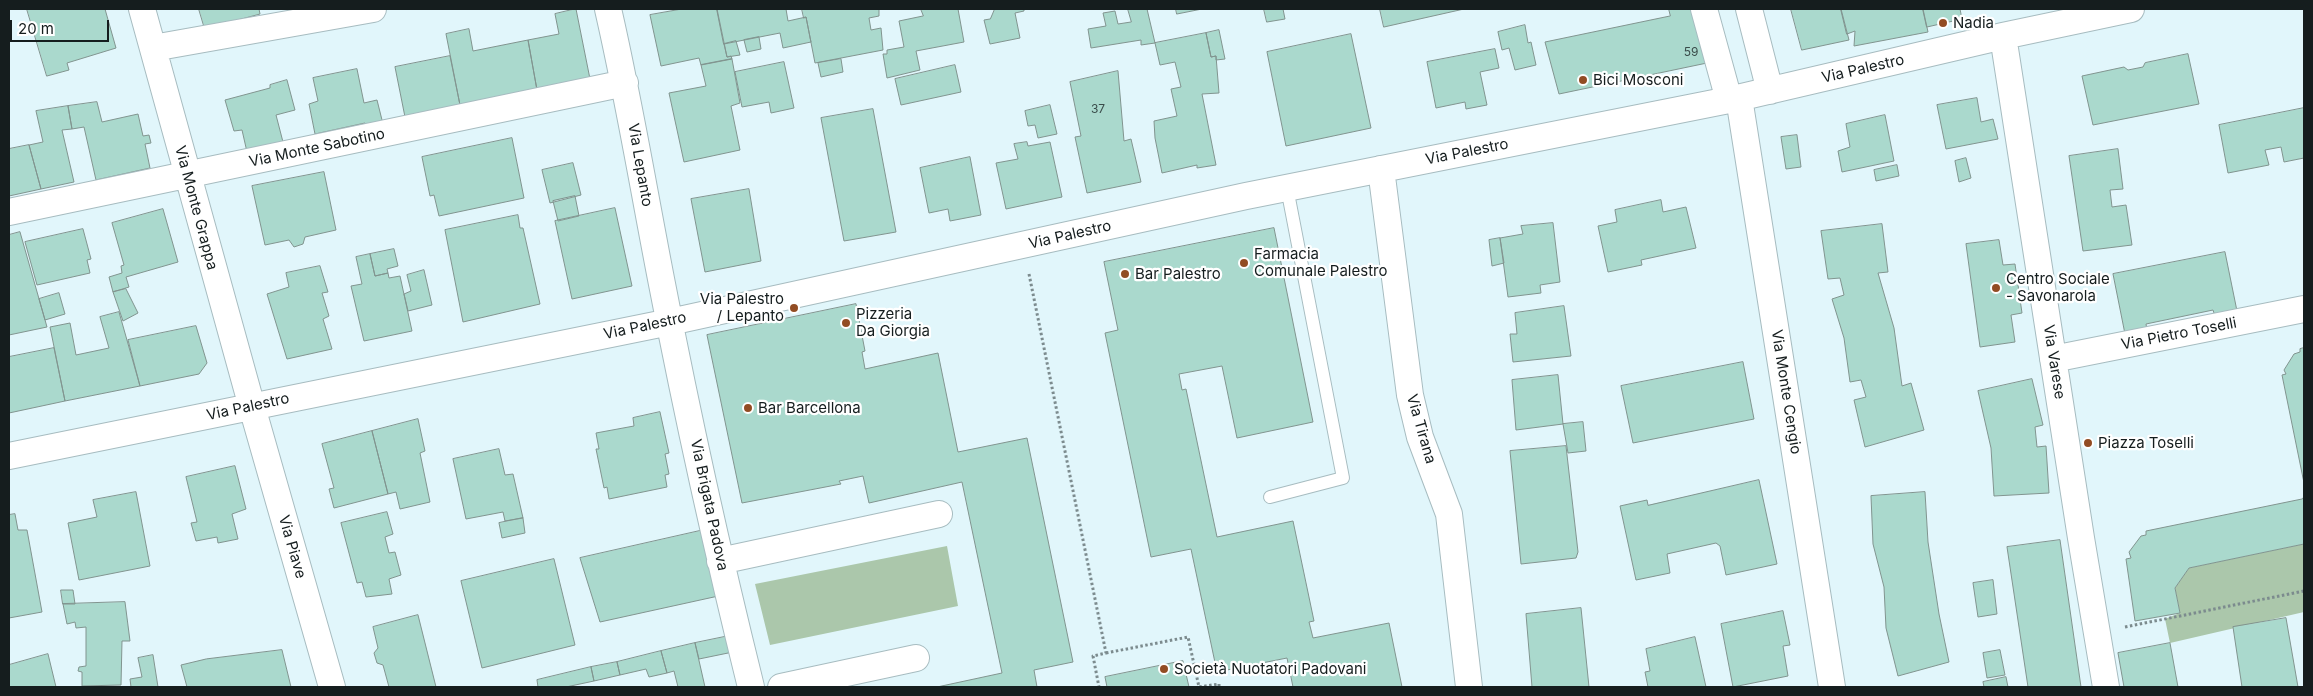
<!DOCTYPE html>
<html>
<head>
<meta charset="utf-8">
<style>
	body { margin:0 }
	#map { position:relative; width:2313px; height:696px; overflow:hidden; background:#e1f6fb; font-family:Inter,sans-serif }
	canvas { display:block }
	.frame { position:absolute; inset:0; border:10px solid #151d1e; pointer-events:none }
	.scale { position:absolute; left:10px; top:20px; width:99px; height:22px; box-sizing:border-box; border:2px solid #151d1e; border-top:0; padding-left:6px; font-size:15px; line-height:18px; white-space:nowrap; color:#151d1e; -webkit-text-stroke:4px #fff; paint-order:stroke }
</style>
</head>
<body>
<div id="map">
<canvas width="2313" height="696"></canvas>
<div class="frame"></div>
<div class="scale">20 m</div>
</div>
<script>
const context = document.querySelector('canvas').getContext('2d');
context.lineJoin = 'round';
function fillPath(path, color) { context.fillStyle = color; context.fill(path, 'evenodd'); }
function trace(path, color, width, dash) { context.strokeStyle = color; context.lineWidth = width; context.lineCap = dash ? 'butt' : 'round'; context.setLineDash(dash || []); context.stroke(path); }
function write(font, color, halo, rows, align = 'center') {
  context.font = font + ' Inter,sans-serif'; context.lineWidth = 4.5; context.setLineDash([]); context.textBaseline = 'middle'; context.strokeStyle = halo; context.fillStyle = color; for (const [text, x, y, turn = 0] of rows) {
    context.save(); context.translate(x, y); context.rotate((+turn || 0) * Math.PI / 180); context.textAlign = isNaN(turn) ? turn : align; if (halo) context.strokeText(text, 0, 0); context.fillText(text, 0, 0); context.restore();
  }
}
fillPath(new Path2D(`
	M2304 544V612L2170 643 2165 619 2180 613 2175 588 2189 568Z
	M947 546 958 606 770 645 755 584Z`), '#abc7ab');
const building = new Path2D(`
	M27 9H105L116 48 67 63 69 70 47 76Z
	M199 9H259L260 14 205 29Z
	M576 9 590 79 537 90 528 40 559 34 555 14Z
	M682 9H717L727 57 731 56 732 59 701 65 699 58 661 66 650 15Z
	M717 9H786L788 21 806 17 811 42 783 48 780 33 724 44Z
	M802 9H879V16L869 18 871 30 881 28 883 50 815 63 806 17 804 18Z
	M921 9H958L964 42 916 51 920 70 887 78 883 54H887V50L904 47 899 21 923 16Z
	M995 9H1024V11L1015 13 1020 38 990 44 984 20 990 19Z
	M1128 9H1147L1155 43 1141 45V40L1091 48 1088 29 1106 26 1103 13 1115 11 1118 24 1131 22Z
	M1176 9H1202L1177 14Z
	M1264 9H1283L1285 19 1267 22Z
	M1380 9H1464L1384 27Z
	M1669 9H1693L1707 63 1559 94 1545 42 1670 16Z
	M1791 9H1841L1849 40 1802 50Z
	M1841 9H1923L1928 32 1854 46 1855 31 1847 34Z
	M1923 9H1960L1962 19 1927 27Z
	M1525 25 1528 43 1531 42 1536 65 1515 70 1509 48 1502 50 1498 32Z
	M469 29 473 51 528 40 537 90 460 105 446 34Z
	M1219 30 1225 59 1216 60V56L1211 57 1206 33Z
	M1206 33 1211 57 1216 56 1219 93 1202 94 1216 165 1197 168V165L1162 173 1155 138 1154 121 1177 116 1171 89 1181 87 1175 62 1160 65 1155 43Z
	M1351 34 1371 128 1286 146 1267 52Z
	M759 37 761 49 747 52 744 40Z
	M736 41 740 55 727 57 724 44Z
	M1495 49 1499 68 1480 72 1487 105 1466 109 1465 102 1436 108 1427 62Z
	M2188 54 2199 104 2093 125 2082 76 2124 67 2128 70 2143 67 2145 63Z
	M450 56 460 105 405 117 395 67Z
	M732 59 740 103 731 106 740 150 684 162 669 93 706 86 701 65Z
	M841 59 843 72 821 77 818 63Z
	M784 62 794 108 771 113 769 102 742 107 735 72Z
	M955 65 961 92 901 105 895 79Z
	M357 69 364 103 377 100 383 124 367 127 365 123 315 134 309 104 318 101 313 78Z
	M1118 71 1124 141 1131 139 1141 182 1087 193 1075 137 1081 136 1070 82Z
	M287 80 295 110 276 115 283 142 247 152 242 130 234 131 225 100 270 88V85Z
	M1977 98 1981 122 1993 119 1998 139 1946 149 1937 105Z
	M97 102 102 122 138 114 143 136 149 135 151 143 145 144 150 168 96 180 84 127 72 129 68 106Z
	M1050 105 1057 134 1038 138 1035 125 1028 126 1025 111Z
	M68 106 72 129 62 130 74 182 41 189 29 145 43 142 36 111Z
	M2304 108V158L2284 162 2281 147 2265 150 2269 165 2228 173 2219 125Z
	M873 109 896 232 844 241 821 118Z
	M1885 115 1894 161 1842 172 1838 151 1850 147 1846 124Z
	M1797 135 1801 167 1786 169 1781 137Z
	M512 138 524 198 439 216 434 195 430 196 422 157Z
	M1027 142 1028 146 1050 142 1062 197 1006 209 996 163 1018 159 1014 144Z
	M29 145 41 189 9 196V149Z
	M2118 149 2123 189 2110 190 2112 207 2126 205 2132 245 2083 251 2069 156Z
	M970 157 981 215 950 221 948 209 929 213 920 168Z
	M1966 158 1971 178 1959 182 1955 161Z
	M573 163 581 195 550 203 542 170Z
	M1897 165 1899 176 1876 181 1874 170Z
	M324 172 336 230 305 237 303 244 294 247 289 240 265 245 252 186Z
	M749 189 761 261 705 272 691 199Z
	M575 196 579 216 558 221 553 201Z
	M1661 200 1663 212 1686 207 1696 248 1641 260 1642 265 1608 272 1598 226 1617 222 1615 210Z
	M615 208 632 286 572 299 555 221Z
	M163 209 178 262 126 277 129 287 113 292 109 277 122 273 121 266 124 265 112 223Z
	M518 215 520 228H523L540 304 463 322 445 230Z
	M1553 223 1560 282 1540 285 1541 293 1508 297 1500 238 1523 234 1521 226Z
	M1882 224 1888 272 1878 273 1894 328 1902 386 1911 383 1924 430 1865 447 1854 400 1866 397 1861 380 1850 382 1844 338 1832 299 1844 295 1840 278 1828 279 1821 231Z
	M1274 228 1313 422 1237 438 1222 366 1179 374 1182 390 1186 389 1217 537 1293 521 1314 621 1309 622 1313 638 1389 623 1402 687H1293L1287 658 1217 672 1191 549 1151 557 1105 333 1118 330 1104 262Z
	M83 229 91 259 87 260 90 273 37 285 25 242Z
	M20 232 47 327 9 335V235Z
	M1500 238 1504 263 1492 266 1489 240Z
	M1999 240 2003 265 2015 264 2022 313 2011 315 2015 342 1980 347 1966 244Z
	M394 249 398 266 387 269 388 273 375 276 370 254Z
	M2225 252 2237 311 2215 316 2213 310 2146 324 2147 330 2125 334 2113 274Z
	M370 254 375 276 388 273 389 278 400 276 412 331 364 341 351 286 362 284 356 257Z
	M320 266 328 292 322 293 329 316 323 319 332 349 287 359 267 294 289 287 286 273Z
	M424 270 432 305 408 311 404 294 411 291 407 275Z
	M126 289 138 313 123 321 113 292Z
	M59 293 65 314 45 320 39 299Z
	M856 304 865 351 862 352 865 369 938 353 958 452 1027 438 1073 662 1034 670 1037 687H937L1002 673 962 482 869 503 863 476 839 481 841 484 742 503 707 335Z
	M1564 306 1571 356 1513 362 1510 334H1517L1515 313Z
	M119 312 140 386 65 401 50 327 70 323 76 355 109 348 100 317Z
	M196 326 207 363 199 374 140 386 128 340Z
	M54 348 65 401 9 413V357Z
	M2304 348V483L2282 375 2286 374 2284 370 2294 354 2300 352V349Z
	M1743 362 1754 419 1633 443 1621 386Z
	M1558 375 1563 424 1516 430 1512 380Z
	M2032 379 2043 425 2035 427 2037 447 2046 446 2049 493 1994 496 1991 448 1978 391Z
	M660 412 669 453 665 454 669 474 665 475 667 487 609 499 607 487 604 488 596 449H599L596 433 634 426 633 418Z
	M418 419 425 451 420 453 430 502 400 509 396 492 388 494 372 431Z
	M1583 422 1586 451 1568 453 1563 424Z
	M372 431 388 494 334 508 329 489 334 488 322 444Z
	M1566 446 1578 552 1576 558 1521 564 1510 451Z
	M499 449 505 475 513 474 523 518 505 521 503 512 466 519 453 459Z
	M235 466 246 509 232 514 238 539 218 543 217 537 196 541 191 523 197 522 186 477Z
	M1759 480 1777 564 1726 575 1720 546 1716 543 1667 554 1670 573 1636 580 1620 506 1647 500 1648 505Z
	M136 492 150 566 79 580 68 523 97 517 93 500Z
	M1925 492 1928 542 1939 614 1949 662 1898 676 1886 628 1884 587 1873 544 1871 496Z
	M2304 497V544L2189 568 2175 588 2180 613 2135 621 2126 559 2131 558 2129 552 2141 536 2146 535V531L2302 499Z
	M387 512 393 534 385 537 389 553 395 552 401 575 389 579 392 594 366 597 362 582 357 583 341 523Z
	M15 514 18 530H27L42 612 9 618V515Z
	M523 518 525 533 502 538 499 523Z
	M704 530 723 595 600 622 580 558Z
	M2060 540 2081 687H2028L2007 547Z
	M554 559 575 645 482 668 461 581Z
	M1993 580 1997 614 1978 617 1973 583Z
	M61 590H73L75 604H63Z
	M125 602 130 641H122L121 685 82 686V672L78 671 79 667 86 666V627L76 628 75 622 67 624 63 604Z
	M1581 608 1589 687H1532L1526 614Z
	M1783 611 1790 645 1783 646 1788 676 1733 687 1721 624Z
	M418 615 436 687H389L383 665 377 663 374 653 378 648 373 627Z
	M2286 618 2298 687H2242L2233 627Z
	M729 636 733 652 699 659 695 643Z
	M1695 637 1706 687H1648L1645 672 1650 671 1646 649Z
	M695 643 705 687H678L674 671 667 673 661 651Z
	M2170 643 2178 687H2124L2118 653Z
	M282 650 291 687H187L181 665 206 659Z
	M2000 650 2005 675 1987 678 1983 653Z
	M661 651 667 673 649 677 646 669 620 675 617 662Z
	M48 654 56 687H9V665Z
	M153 655 158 687H131L130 679 142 677 138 658Z
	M1183 661 1189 687H1107L1105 677Z
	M617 662 620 675 594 681 591 667Z
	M591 667 594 681 566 687H538L537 680Z
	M2006 677 2008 687H1984L1983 682Z`);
fillPath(building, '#aad9cd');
trace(building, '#81948f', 1);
const service = new Path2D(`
	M1270 497 1343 478 1287 188`);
const minor = new Path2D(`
	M142 9 252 407 332 687
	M608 9C629 100 644 192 662 284 688 419 718 554 751 687
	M1704 9 1729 100
	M1749 9 1770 91
	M2003 36 2081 538 2106 687
	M153 48 373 9
	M1739 98 1832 687
	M1381 169 1410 395 1420 437 1449 514 1469 687
	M9 212 625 83
	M2053 359 2304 309
	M9 456 670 322 1246 196 1729 100 2003 36 2131 9
	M720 561 939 514
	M781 687 916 658`);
trace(service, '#a7bcc0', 14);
trace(minor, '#a7bcc0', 28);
trace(new Path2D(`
	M1029 274 1106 653 1093 656 1099 687
	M2125 627 2304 591
	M1106 653 1188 637 1199 687 1219 684V687`), '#7c8b8e', 3, [2.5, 2.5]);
trace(service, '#fff', 12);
trace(minor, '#fff', 26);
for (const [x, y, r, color] of [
	[1943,23,5,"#924c23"],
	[1583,80,5,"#924c23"],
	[1244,263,5,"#924c23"],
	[1125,274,5,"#924c23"],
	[1996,288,5,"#924c23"],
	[794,308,5,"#924c23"],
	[846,323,5,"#924c23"],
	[748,408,5,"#924c23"],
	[2088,443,5,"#924c23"],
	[1164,669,5,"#924c23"]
]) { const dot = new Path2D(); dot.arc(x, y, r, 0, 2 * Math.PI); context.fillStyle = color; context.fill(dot); trace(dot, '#fff', 2); }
write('12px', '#3a4c4a', null, [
	["59",1691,52],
	["37",1098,109]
]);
write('15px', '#151d1e', '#fff', [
	["Nadia",1953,23],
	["Bici Mosconi",1593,80],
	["Farmacia",1254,254],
	["Comunale Palestro",1254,271],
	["Bar Palestro",1135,274],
	["Centro Sociale",2006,279],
	["- Savonarola",2006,296],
	["Via Palestro",784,299,"right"],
	["/ Lepanto",784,316,"right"],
	["Pizzeria",856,314],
	["Da Giorgia",856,331],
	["Bar Barcellona",758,408],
	["Piazza Toselli",2098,443],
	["Società Nuotatori Padovani",1174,669]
], 'left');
write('15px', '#151d1e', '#fff', [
	["Via Palestro",1863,69,-13],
	["Via Monte Sabotino",317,148,-12],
	["Via Palestro",1467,152,-11],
	["Via Lepanto",640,165,80],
	["Via Monte Grappa",196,208,75],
	["Via Palestro",1070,235,-13],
	["Via Palestro",645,326,-12],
	["Via Pietro Toselli",2179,334,-11],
	["Via Varese",2054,362,81],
	["Via Monte Cengio",1786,392,81],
	["Via Palestro",248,407,-12],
	["Via Tirana",1421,429,74],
	["Via Brigata Padova",709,505,78],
	["Via Piave",292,547,74]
]);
</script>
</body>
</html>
